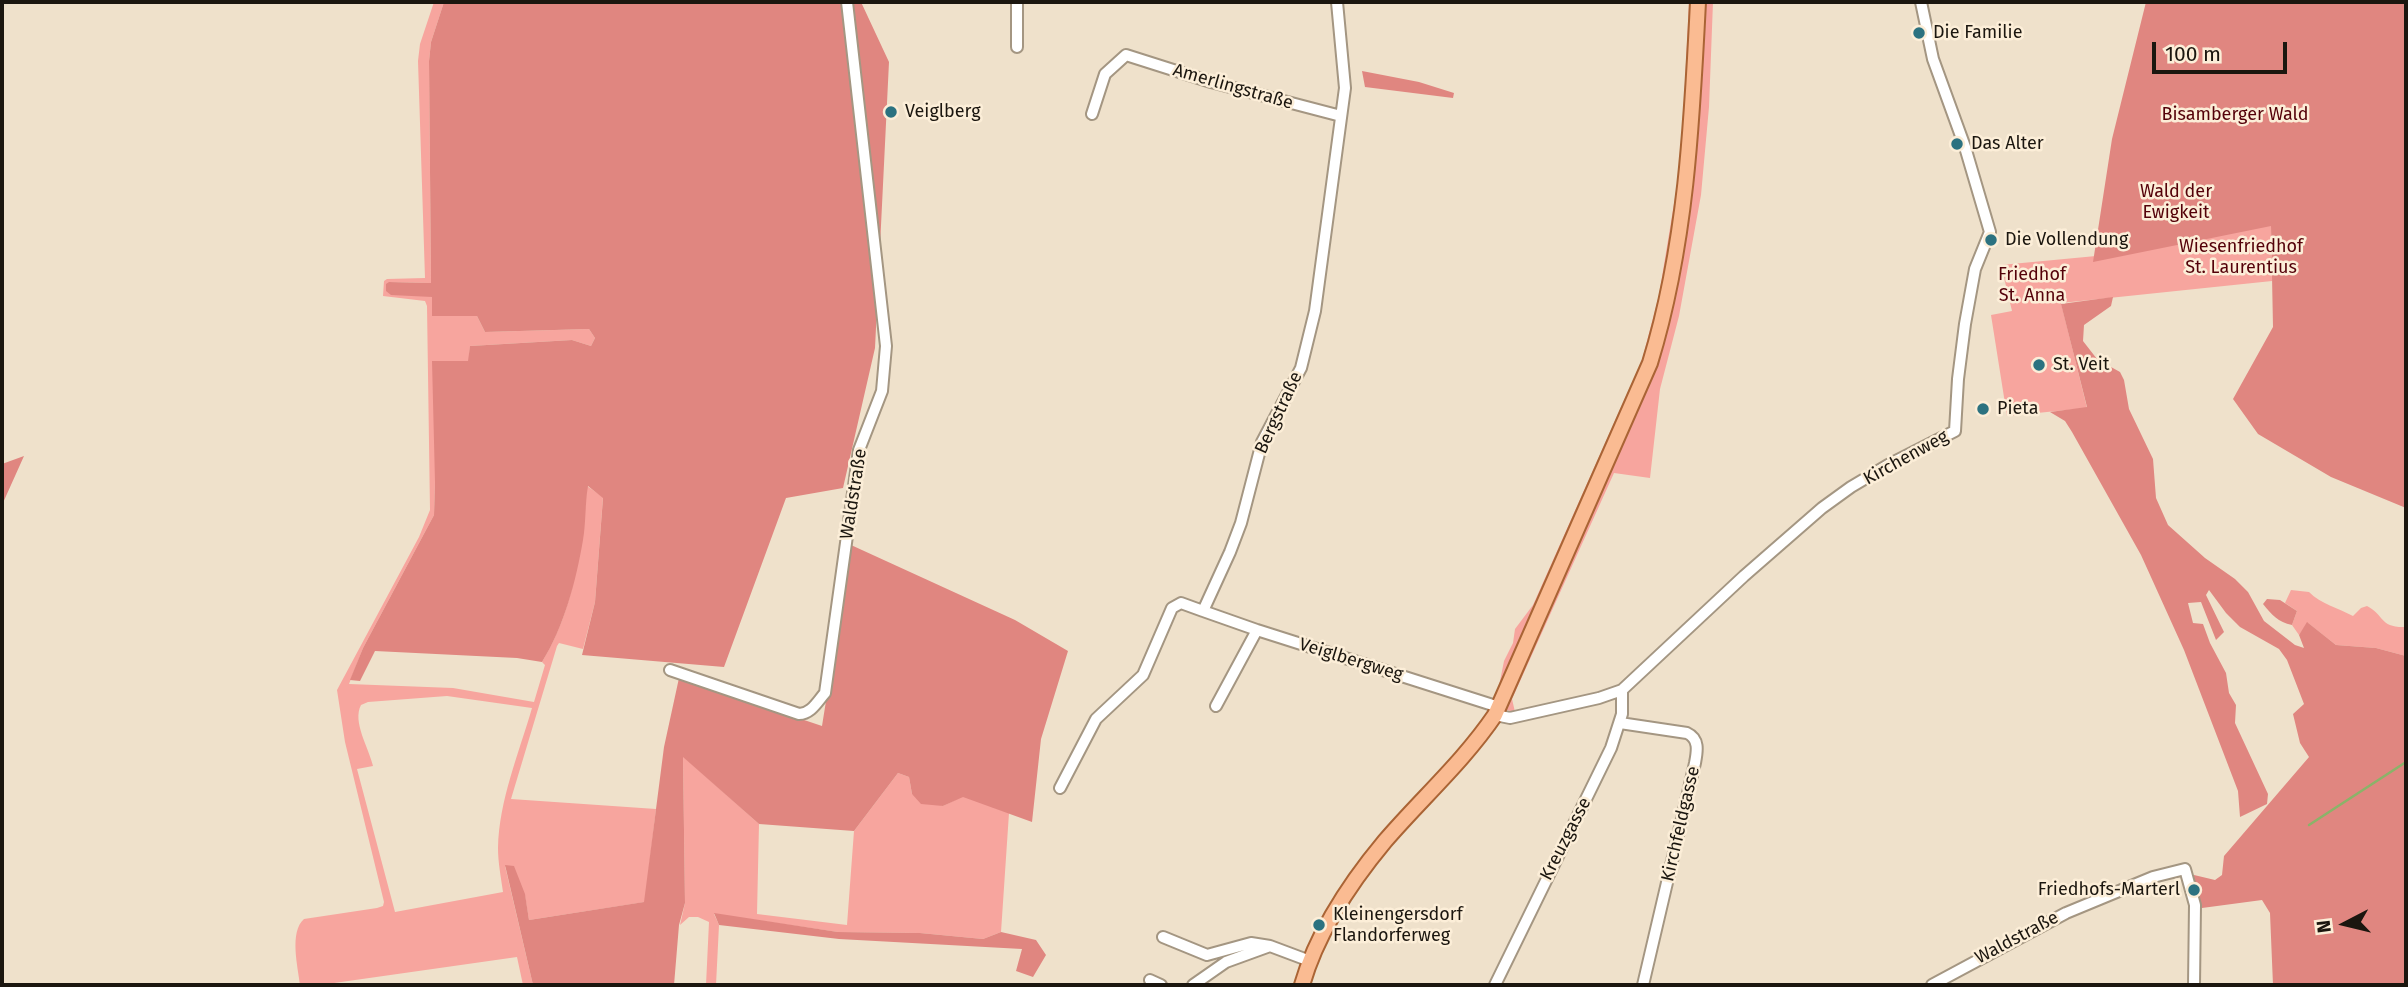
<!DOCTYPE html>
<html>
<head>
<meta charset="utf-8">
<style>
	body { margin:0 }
	#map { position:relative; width:2408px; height:987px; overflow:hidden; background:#efe1cb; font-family:"Fira Sans",sans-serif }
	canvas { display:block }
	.frame { position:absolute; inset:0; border:4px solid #1b160f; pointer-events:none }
	.north { position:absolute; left:2310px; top:889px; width:70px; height:70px; -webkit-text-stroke:5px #fceed8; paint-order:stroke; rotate:263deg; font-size:19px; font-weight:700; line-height:28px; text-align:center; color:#1b160f }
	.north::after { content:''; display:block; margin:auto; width:24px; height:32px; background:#1b160f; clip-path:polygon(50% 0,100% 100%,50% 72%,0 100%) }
	.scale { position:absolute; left:2152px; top:42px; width:135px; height:32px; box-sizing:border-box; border:4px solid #1b160f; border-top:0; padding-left:9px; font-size:21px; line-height:24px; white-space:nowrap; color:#1b160f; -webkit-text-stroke:5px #fceed8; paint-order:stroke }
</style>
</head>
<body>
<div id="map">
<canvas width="2408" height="987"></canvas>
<div class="frame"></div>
<div class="north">N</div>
<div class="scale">100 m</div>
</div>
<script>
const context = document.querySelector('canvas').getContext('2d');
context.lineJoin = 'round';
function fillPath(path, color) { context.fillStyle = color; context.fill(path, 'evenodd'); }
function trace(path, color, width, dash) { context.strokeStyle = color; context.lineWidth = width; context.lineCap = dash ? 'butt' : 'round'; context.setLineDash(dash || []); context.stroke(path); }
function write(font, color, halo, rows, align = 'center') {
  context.font = font + ' "Fira Sans",sans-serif'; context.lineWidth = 5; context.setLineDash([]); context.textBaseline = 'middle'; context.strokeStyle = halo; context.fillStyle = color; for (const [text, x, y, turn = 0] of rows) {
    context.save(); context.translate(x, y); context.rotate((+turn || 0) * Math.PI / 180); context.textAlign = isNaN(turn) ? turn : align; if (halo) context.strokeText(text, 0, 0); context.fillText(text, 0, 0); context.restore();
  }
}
fillPath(new Path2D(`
	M434 2H444L431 42 429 61 431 283 389 282 432 297V316H477L485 332 589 329 595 338 591 346 572 340 470 346 469 361 435 482 434 515 363 648 349 684 453 688 534 702 545 665 542 662C574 610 582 546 587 486L603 497 595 602 583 649 559 643 557 646 511 799 656 809 645 902 529 920 525 896 505 866 533 985H523L517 957 320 985H300C298 967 289 932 304 919L377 908 383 906 384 902 345 742 337 690 419 537 430 510 427 306 425 301 383 296 384 281 387 279 425 278 418 61 420 44ZM447 696 532 708C519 753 499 800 498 848 498 863 501 877 503 892L395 912 357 769 373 766C369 748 352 722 361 705L368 702Z
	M1689 2H1713L1709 107 1701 195 1679 316 1660 389 1650 478 1614 473 1512 699 1515 712 1489 706 1492 699 1497 696 1504 661 1513 643 1515 629 1533 605 1642 360 1659 295 1681 161Z
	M2271 225 2272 281 2061 303 2087 408 2007 416 1991 315 2012 311 2001 265 2096 256Z
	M2291 590 2309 592C2321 604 2338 608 2353 616L2361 608 2367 606C2385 615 2379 628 2406 627V656L2376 648 2336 645 2308 623 2299 635 2292 625 2297 611 2285 603Z
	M683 756 759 824 757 914 847 925 854 831 898 773 909 777 912 794 943 806 963 796 1009 813 1001 932 983 939 920 933 838 932 714 914 719 925 716 985H706L709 922 698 917H689L680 925 685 903Z`), '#f7a59e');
fillPath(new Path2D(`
	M444 2H861L889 62 875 348 843 488 786 498 724 667 582 655 595 602 603 498 588 486C585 503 586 522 583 540 576 581 564 627 542 662L517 658 375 651 360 681 350 680 363 648 434 515 435 482 432 361H468L470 346 572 340 591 346 595 338 589 329 485 332 477 316H432V297L391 295 386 291V284L389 282 431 283 429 61 431 42Z
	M2146 2H2406V508L2331 477 2258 434 2233 399 2273 327 2271 226 2093 262 2112 139Z
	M1362 71 1419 82 1454 93 1453 98 1365 87Z
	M2113 297 2111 306 2084 325 2083 341 2104 368 2111 367 2120 372 2124 380 2129 409 2153 459 2156 498 2168 525 2205 558 2235 579 2248 592 2264 621 2295 645 2304 648 2299 635 2307 622 2336 645 2376 648 2406 656V985H2273L2270 913 2262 900 2202 908 2192 876 2194 875 2215 880 2222 875 2224 856 2309 757 2300 743 2293 714 2304 704 2287 660 2279 649 2240 627 2226 613 2209 590 2206 595 2224 632 2216 640 2201 602 2188 603 2193 623 2203 624 2210 643 2226 673 2229 693 2236 705 2235 723 2268 794 2267 804 2240 817 2238 791 2184 650 2141 555 2072 432 2065 421 2050 412 2087 407 2061 304Z
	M24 456 2 505V464Z
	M851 545 1015 620 1068 651 1041 739 1032 822 963 797 943 806 921 804 912 794 909 777 898 773 854 831 759 824 683 757 685 903 679 925 674 985H533L505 865 514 866 525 894 529 920 644 902 664 747 679 678 822 726Z
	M2267 599 2280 600 2297 611 2292 625C2278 622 2272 615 2263 604Z
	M714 913 838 932 920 933 983 939 1001 932 1036 940 1046 955 1033 977 1016 971 1022 949 839 939 719 925Z`), '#e08680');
trace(new Path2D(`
	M2309 825 2406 762`), '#8ab369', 2.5);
const minor = new Path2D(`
	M1017 2V47
	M1092 114 1105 74 1126 55 1211 82 1341 116
	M1203 611 1257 630 1499 707
	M670 670 799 714C811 714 817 702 825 693L859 450 882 391 886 346 847 2
	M1216 706 1257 630
	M1495 715 1510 718 1599 698 1622 690 1744 576 1822 508 1851 487 1888 465 1955 431 1958 379 1965 324 1975 269 1990 232 1965 147 1933 59 1921 2
	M1620 723 1687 733C1700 739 1697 752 1695 763L1643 985
	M1060 788 1096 719 1143 675 1172 608 1181 603 1203 611 1230 552 1241 523 1262 442 1301 368 1315 311 1345 88 1337 2
	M1163 937 1207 955 1251 943 1270 946
	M1150 980 1161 985
	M1193 985 1226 962 1270 946 1310 961
	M1495 985 1611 748 1622 714V690
	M1932 985 2066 913 2153 877 2185 869 2195 905 2194 985`);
const major = new Path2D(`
	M1302 985C1317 933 1350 883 1385 841 1421 799 1463 762 1495 715L1650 363C1686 246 1692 124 1698 2`);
trace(minor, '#a49682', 14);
trace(major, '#aa6435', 18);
trace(minor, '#fff', 10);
trace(major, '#fabb92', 14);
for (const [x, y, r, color] of [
	[1919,33,7,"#2c7280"],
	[891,112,7,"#2c7280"],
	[1957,144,7,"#2c7280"],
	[1991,240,7,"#2c7280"],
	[2039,365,7,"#2c7280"],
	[1983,409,7,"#2c7280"],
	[2194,890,7,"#2c7280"],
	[1319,925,7,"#2c7280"]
]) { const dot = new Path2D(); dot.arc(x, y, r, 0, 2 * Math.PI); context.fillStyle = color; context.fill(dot); trace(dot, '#fceed8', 2.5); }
write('18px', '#1b160f', '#fceed8', [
	["Die Familie",1933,33],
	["Veiglberg",905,112],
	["Das Alter",1971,144],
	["Die Vollendung",2005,240],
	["St. Veit",2053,365],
	["Pieta",1997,409],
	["Friedhofs-Marterl",2180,890,"right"],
	["Kleinengersdorf",1333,915],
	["Flandorferweg",1333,936]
], 'left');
write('18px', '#1b160f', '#fceed8', [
	["Amerlingstraße",1233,87,16],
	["Bergstraße",1279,413,-65],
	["Kirchenweg",1906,458,-29],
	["Waldstraße",854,494,-81],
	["Veiglbergweg",1351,660,17],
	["Kirchfeldgasse",1681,824,-77],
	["Kreuzgasse",1566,839,-63],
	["Waldstraße",2017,938,-28]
]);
write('18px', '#540109', '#fceed8', [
	["Bisamberger Wald",2235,115],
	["Wald der",2176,192],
	["Ewigkeit",2176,213],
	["Wiesenfriedhof",2241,247],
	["St. Laurentius",2241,268],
	["Friedhof",2032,275],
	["St. Anna",2032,296]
]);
</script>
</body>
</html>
